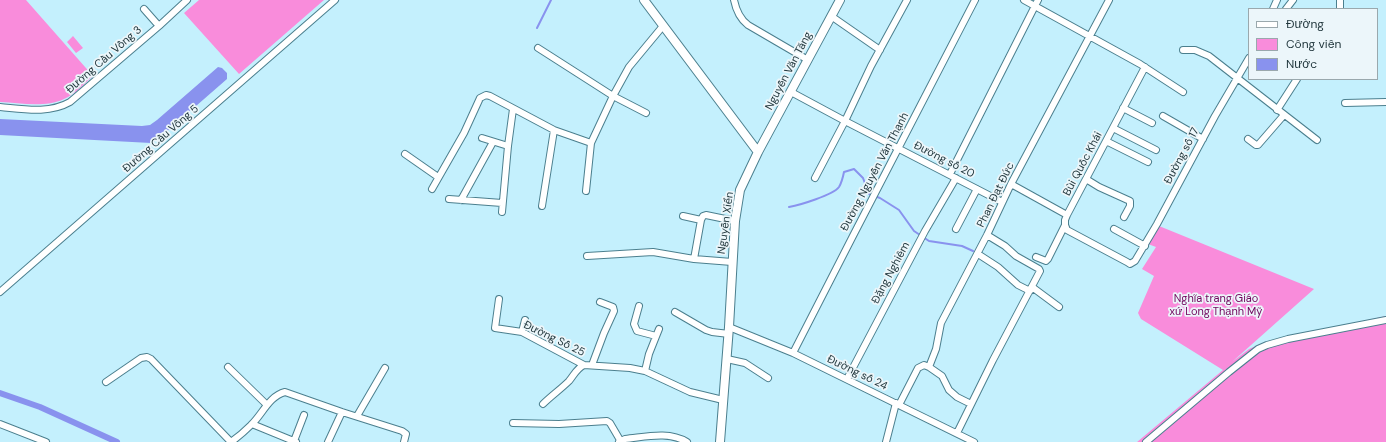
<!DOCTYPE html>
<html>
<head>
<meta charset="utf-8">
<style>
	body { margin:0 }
	#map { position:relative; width:1386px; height:442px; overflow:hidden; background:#c4f0fd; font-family:"DM Sans",sans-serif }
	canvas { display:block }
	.legend { position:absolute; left:1248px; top:8px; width:130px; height:72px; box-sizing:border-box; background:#ecf6fa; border:1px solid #9aa8ad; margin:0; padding:5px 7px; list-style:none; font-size:12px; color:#1e343a }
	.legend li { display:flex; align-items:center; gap:8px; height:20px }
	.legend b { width:20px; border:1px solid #9aa8ad }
</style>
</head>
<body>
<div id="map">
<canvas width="1386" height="442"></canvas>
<ul class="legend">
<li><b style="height:5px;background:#fff"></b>Đường</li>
<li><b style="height:11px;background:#f98cdb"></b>Công viên</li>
<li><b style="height:11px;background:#8992ee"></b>Nước</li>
</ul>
</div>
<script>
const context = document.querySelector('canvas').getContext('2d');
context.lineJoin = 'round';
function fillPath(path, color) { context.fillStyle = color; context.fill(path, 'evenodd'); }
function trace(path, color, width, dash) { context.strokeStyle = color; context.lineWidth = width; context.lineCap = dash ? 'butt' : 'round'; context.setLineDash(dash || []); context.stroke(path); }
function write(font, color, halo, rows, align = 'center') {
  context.font = font + ' "DM Sans",sans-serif'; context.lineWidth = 3.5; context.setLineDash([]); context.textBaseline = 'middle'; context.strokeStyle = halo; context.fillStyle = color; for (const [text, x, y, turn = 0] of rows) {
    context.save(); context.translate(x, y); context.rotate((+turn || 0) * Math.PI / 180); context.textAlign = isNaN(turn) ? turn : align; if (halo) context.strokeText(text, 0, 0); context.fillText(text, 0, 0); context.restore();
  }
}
fillPath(new Path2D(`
	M0 0H26L93 76C84 84 75 94 64 99 45 108 20 103 0 102Z
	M199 0H324L239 74 184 13Z
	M73 36 83 48 76 53 67 42Z
	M1159 226 1314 289 1232 362 1249 349 1265 342 1386 316V442H1137L1223 370 1141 319 1138 313 1154 276 1142 269 1156 247 1148 244Z`), '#f98cdb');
fillPath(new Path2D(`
	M218 67 222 68 227 73V79L157 140 151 143 0 135V119L142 126 150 125 157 120Z`), '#8992ee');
trace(new Path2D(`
	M537 28 551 0
	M789 207C800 205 833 195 839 187 842 182 843 177 844 172L854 169 863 178 869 194 880 198 899 210 914 231 929 241 962 246 973 251`), '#8992ee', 2);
trace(new Path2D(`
	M0 393 40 407 117 442`), '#8992ee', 6);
const minor = new Path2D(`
	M734 0C736 10 740 19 748 25L808 60
	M1024 0 1140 64 1183 92
	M144 9 159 26
	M1273 9 1277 0
	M1286 9 1293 0
	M1340 9V0
	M831 16 880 50
	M538 48 613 96 646 113
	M1183 50H1195L1209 56 1317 140
	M791 92 845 121 1002 202
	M1345 103 1386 102
	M0 107C23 109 49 114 70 102L159 26 187 0
	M1123 108 1152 123
	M1277 110 1297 79
	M1163 116 1203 139
	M1113 128 1156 150
	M482 138 508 146
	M1248 139 1256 145H1258L1284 115
	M1106 141 1148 162
	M405 154 438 177
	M950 174 1038 0
	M815 178 845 121 871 66 907 0
	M1086 179 1099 187 1130 201V206L1124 217
	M1011 184 1067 215
	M432 189 464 133 480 98 486 95 490 96 554 130 591 143
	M586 191 591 143 613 96 629 67 663 26
	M449 199 502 203
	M461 200 493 142
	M542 206 554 130
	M502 212 508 146 513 109
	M683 216 701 220 694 259
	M701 220 703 216 706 215 735 221
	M1065 225 1067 230 1127 262 1130 264 1135 261 1157 224 1215 116 1249 58
	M956 229 977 189
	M1114 229 1145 246
	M978 254 998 267 1018 285 1030 291
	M587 256 653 252 694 259 732 262
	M1036 257 1046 261 1048 259 1065 225V220L1067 215 1145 67
	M1032 287 1059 307
	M0 292 335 0
	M499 299 495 328 522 332 584 365 630 368 645 371 690 392 723 400
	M639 306 634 324 637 331 656 336
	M675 312 706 330 712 332 729 334
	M729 327 793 353 974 442
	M522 332 525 320
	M793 353C853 235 914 118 975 0
	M727 359 745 363 768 378
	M592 365 604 333 614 311 613 307 600 302
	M228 367 267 405
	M929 367 936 349 941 323 987 235 1011 184 1109 0
	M645 371 649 354 659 329
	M847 379 925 231 956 178
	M106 382 141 358 147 357 151 359 231 442C238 437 245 431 251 425 262 415 269 396 285 392L342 412 402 431 406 434 404 442
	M543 404C551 396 561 389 569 381 574 375 577 368 584 365
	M899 405 918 368 924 365 929 367 942 376 949 390 957 397 971 404
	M357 416 385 368
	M513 423 559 424 607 421 610 423 620 440
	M0 424 46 442
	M252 424 296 442
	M957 433 993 360 1040 271 1039 269 1016 256 1005 246 987 235
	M294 441 304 415
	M328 442 342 412
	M619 442 625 439C646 437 668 431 687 442
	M886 442 896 403
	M1146 442 1229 372 1258 349 1267 345 1288 339 1386 320`);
const major = new Path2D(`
	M644 0 758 152
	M720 442 729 327 735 221 740 190 758 152 840 0`);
trace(minor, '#4b7f8e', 8);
trace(major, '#4b7f8e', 10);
trace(minor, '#fff', 6);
trace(major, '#fff', 8);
write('11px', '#1e343a', '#ecf6fa', [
	["Đường Cầu Vồng 3",104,60,-41],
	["Nguyễn Văn Tăng",789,71,-62],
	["Đường Cầu Vồng 5",161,139,-41],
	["Đường số 17",1182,156,-62],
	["Đường số 20",944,160,27],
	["Bùi Quốc Khái",1083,164,-62],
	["Đường Nguyễn Văn Thạnh",875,172,-62],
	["Phan Đạt Đức",996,195,-64],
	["Nguyễn Xiển",726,223,-82],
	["Đặng Nghiêm",891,273,-62],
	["Đường Số 25",554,339,26],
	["Đường số 24",857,373,26]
]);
write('11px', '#70045c', '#ecf6fa', [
	["Nghĩa trang Giáo",1216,299],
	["xứ Long Thạnh Mỹ",1216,312]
]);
</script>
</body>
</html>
